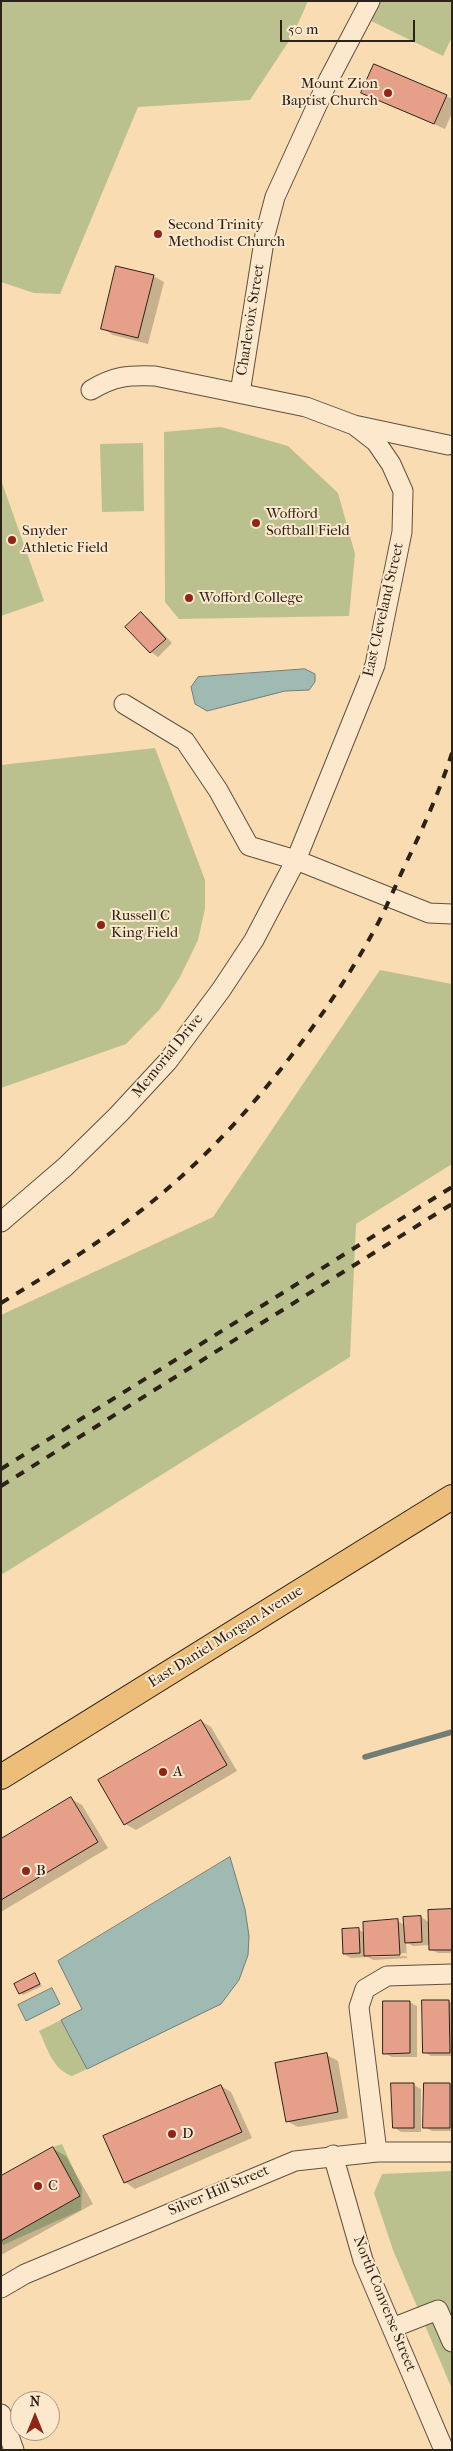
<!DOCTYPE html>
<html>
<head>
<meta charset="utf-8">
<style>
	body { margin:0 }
	#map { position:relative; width:453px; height:2451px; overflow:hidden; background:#f9dcb2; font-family:"IM FELL French Canon",serif }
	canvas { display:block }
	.frame { position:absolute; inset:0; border:2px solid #2d2218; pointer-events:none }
	.north { position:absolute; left:10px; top:2391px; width:50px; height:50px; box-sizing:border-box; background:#fbe8cd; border:1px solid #a99985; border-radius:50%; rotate:0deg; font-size:14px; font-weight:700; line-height:20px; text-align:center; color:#2d2218 }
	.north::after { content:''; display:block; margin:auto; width:18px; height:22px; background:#8f2418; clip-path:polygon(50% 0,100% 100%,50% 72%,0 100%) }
	.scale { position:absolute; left:280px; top:20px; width:135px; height:22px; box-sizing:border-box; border:2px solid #2d2218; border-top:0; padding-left:6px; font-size:15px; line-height:18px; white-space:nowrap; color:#2d2218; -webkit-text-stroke:4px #fbe8cd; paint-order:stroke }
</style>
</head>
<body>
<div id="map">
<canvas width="453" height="2451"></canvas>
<div class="frame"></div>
<div class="north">N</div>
<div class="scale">50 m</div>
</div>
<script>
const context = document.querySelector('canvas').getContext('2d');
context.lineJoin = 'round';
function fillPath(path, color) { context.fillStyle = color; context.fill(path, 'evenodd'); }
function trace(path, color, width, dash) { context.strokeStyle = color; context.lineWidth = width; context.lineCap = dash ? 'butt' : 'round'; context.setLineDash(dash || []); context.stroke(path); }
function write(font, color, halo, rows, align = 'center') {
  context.font = font + ' "IM FELL French Canon",serif'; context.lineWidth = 4; context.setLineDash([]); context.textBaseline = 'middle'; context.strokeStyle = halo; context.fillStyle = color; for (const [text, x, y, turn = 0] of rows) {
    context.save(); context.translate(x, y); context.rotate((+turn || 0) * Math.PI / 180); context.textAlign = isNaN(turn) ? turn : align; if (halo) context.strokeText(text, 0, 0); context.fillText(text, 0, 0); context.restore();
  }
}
fillPath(new Path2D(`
	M1 1H308L293 35 250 100 138 107 60 294 34 293 1 282Z
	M376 1H452V37L443 56 367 19Z
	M221 427 288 446 338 493 355 554 349 616 179 619 165 602 164 432Z
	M143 443 144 511 102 512 100 444Z
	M1 480 44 601 1 616Z
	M155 748 205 880V909L198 940 180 977 160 1009 126 1044 1 1088V765Z
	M380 970 452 984V1164L356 1224 350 1357 1 1575V1315L213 1217Z
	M61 2020 87 2069 72 2076C52 2069 48 2049 39 2031Z
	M62 2144 82 2188 81 2210 3 2245 1 2241 80 2196 53 2147Z
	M452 2171V2389L393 2250 374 2193 382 2174Z`), '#bbc18e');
const water = new Path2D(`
	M305 669 315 674V682L309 690 285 691 207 711 195 704 191 687 198 677Z
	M230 1857 245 1909 249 1936 248 1955 239 1980 221 2004 87 2069 61 2020 82 2009 58 1961Z
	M52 1988 60 2004 26 2021 18 2005Z`);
fillPath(water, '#9fbab3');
trace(water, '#717d75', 1);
fillPath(new Path2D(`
	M363 93 446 96 452 99V113L445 129Z
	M153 276 164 282 148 344 113 335 102 328Z
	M141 614 148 618 172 643 158 657 151 652 127 627Z
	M201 1721 211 1727 237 1771 136 1830 125 1824Z
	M71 1799 82 1805 108 1848 1 1912V1841Z
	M452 1911V1953H438L430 1949V1945L413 1946 406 1942 407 1958 373 1960 368 1957 351 1958 344 1954 359 1930 365 1933 397 1921 405 1925 421 1917 430 1923ZM406 1953 407 1956 371 1957V1955Z
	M34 1975 42 1986 23 1995 20 1993Z
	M448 2001 452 2003V2056H431L424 2052Z
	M409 2002 417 2006V2057H392L384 2053Z
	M327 2055 338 2061 348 2118 298 2127 287 2121Z
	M450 2084 452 2085V2131H432L425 2127Z
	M392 2085H414L421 2089V2132H401L394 2127Z
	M221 2086 231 2092 252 2138 135 2189 125 2182Z
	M53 2149 66 2156 93 2204 1 2255V2177Z`), '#0003');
trace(new Path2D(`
	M365 1757 452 1732`), '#717d75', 5.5);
const building = new Path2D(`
	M374 64 447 95 434 124 361 93Z
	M116 266 154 275 138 338 101 329Z
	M141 612 166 639 150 653 125 627Z
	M201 1720 227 1765 124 1825 98 1780Z
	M71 1797 98 1842 1 1900V1839Z
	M452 1909V1950H429L428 1910Z
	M421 1916 422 1942 405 1943 403 1917Z
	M398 1919 400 1955 364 1956 363 1922Z
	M359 1928 360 1953 343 1954 342 1929Z
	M35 1973 40 1984 19 1994 14 1984Z
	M422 2000H449L450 2053H423Z
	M383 2001H410V2053L383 2054Z
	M327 2053 338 2112 286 2122 275 2063Z
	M391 2083H414V2128H393Z
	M424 2083H450V2128H423Z
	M221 2085 242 2132 124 2183 103 2136Z
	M53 2147 80 2196 1 2241V2176Z`);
fillPath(building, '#e6a089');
trace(building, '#2d2218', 1);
const minor = new Path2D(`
	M91 390C114 376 128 375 155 376L306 407 354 425 448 445
	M240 393 265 235 275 197 328 81 370 1
	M124 704 185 741 218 790 249 846 296 860 429 913 452 914
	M1 1222 65 1167 118 1115 168 1061 221 990 254 940 296 860 375 665 402 532 403 491 391 464 376 442 354 425
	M377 2152 359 2007 365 1989 387 1976 452 1974
	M333 2155 363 2260 444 2450
	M1 2288 25 2274 295 2161 377 2152H452
	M392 2328 438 2310 452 2342
	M1 2414 14 2450`);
const major = new Path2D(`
	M1 1777 452 1497`);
trace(minor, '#60503e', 21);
trace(major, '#2d2218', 26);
trace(minor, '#fbe8cd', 19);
trace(major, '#ecbe79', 24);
trace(new Path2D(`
	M1 1303C64 1265 129 1225 183 1175 252 1113 326 1017 371 936 385 912 395 886 407 861 424 826 440 790 452 753
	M1 1469 452 1187
	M1 1486 452 1204`), '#2d2218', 4, [9, 9]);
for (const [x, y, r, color] of [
	[388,93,5,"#8f2418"],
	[158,234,5,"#8f2418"],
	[256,523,5,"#8f2418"],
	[12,540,5,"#8f2418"],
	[189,598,5,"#8f2418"],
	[101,925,5,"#8f2418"],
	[163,1772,5,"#8f2418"],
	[26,1871,5,"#8f2418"],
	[172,2134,5,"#8f2418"],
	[38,2186,5,"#8f2418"]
]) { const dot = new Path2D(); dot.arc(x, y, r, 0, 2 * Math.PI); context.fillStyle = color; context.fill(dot); trace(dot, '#fbe8cd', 2); }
write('15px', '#2d2218', '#fbe8cd', [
	["Mount Zion",378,84,"right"],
	["Baptist Church",378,101,"right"],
	["Second Trinity",168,225],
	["Methodist Church",168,242],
	["Wofford",266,514],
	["Softball Field",266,531],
	["Snyder",22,531],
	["Athletic Field",22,548],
	["Wofford College",199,598],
	["Russell C",111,916],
	["King Field",111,933],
	["A",173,1772],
	["B",36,1871],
	["D",182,2134],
	["C",48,2186]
], 'left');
write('15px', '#2d2218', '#fbe8cd', [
	["Charlevoix Street",251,320,-81],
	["East Cleveland Street",384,610,-77],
	["Memorial Drive",168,1056,-51],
	["East Daniel Morgan Avenue",226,1637,-32],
	["Silver Hill Street",219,2191,-23],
	["North Converse Street",384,2304,68]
]);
</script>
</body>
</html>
